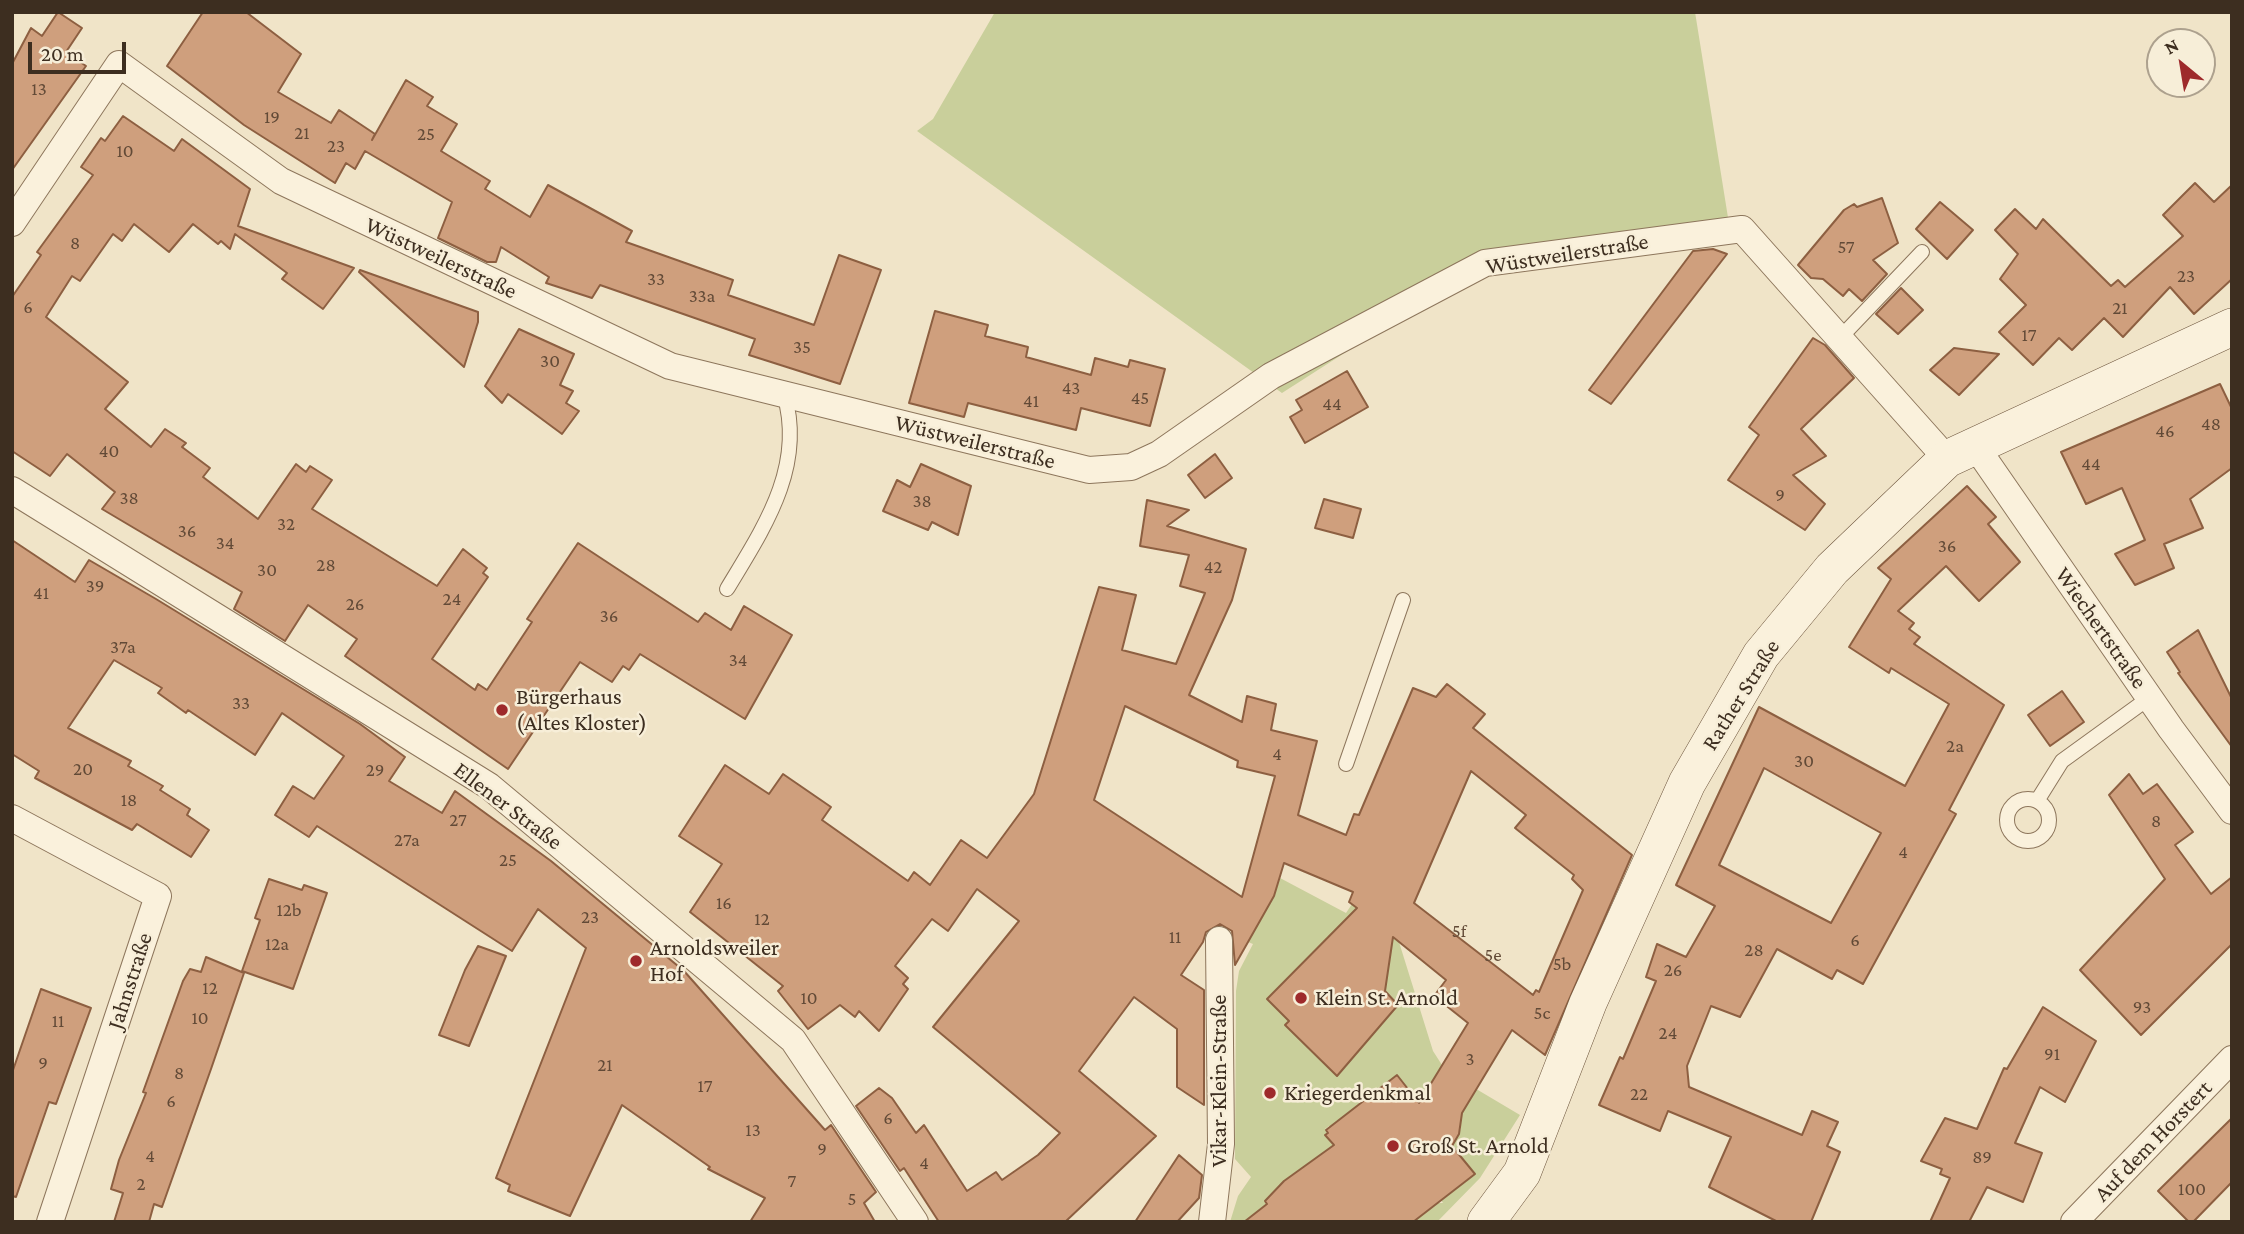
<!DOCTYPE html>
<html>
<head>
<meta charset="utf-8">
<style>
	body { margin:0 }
	#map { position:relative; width:2244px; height:1234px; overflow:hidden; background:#f0e4c8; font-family:"Crimson Pro",serif }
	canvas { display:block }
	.frame { position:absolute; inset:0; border:14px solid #3d2e20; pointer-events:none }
	.north { position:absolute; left:2146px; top:28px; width:70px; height:70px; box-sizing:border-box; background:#f7eed8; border:2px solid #ada18e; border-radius:50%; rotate:330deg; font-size:19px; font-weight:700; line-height:28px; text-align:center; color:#3d2e20 }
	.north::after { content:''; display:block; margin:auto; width:24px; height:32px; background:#9e2a2b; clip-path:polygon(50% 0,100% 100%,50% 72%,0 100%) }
	.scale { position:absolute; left:28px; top:42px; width:98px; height:32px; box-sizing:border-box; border:4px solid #3d2e20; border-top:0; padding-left:9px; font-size:21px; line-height:24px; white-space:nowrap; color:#3d2e20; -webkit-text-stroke:5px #f7eed8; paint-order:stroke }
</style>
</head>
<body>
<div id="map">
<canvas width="2244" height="1234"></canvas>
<div class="frame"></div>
<div class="north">N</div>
<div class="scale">20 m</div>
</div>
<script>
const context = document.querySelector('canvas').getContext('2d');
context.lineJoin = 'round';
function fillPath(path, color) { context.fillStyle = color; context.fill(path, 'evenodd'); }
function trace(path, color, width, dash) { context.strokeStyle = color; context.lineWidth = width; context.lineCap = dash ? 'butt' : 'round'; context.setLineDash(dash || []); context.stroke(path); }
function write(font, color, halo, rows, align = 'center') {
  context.font = font + ' "Crimson Pro",serif'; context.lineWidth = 5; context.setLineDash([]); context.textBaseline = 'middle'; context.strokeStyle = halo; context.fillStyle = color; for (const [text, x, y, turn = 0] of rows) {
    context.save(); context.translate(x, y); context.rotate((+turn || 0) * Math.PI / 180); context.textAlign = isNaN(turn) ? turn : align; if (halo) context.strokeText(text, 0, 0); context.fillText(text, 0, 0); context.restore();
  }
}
fillPath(new Path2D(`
	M995 12H1695L1730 230 1485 263 1282 393 917 131 933 119Z
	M1280 878 1346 913 1352 904 1399 942 1433 1051 1451 1079 1456 1077 1520 1115 1480 1178 1437 1222H1413L1438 1203H1443L1441 1200 1474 1174 1451 1144C1461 1136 1463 1125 1459 1113L1422 1107 1397 1075 1365 1101 1362 1099 1359 1102 1361 1106 1332 1129 1329 1126 1325 1129 1328 1133 1325 1135 1336 1149 1267 1198V1204L1261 1208 1260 1222H1230L1238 1196 1251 1177 1235 1159 1236 991 1239 971 1253 944 1248 942 1274 896Z`), '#c9cf9b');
const building = new Path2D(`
	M58 12 82 28 66 52 86 66 12 170V64L31 28 42 36Z
	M203 12H246L301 54 278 92 331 123 339 110 375 134 372 140 406 80 433 97 427 106 457 124 441 151 490 181 485 189 530 217 548 185 632 231 626 242 733 280 728 295 814 325 839 255 881 270 840 384 749 355 755 339 600 285 592 298 546 283 549 277 501 247 496 262H487L438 238 452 202 365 151 355 169 346 163 335 183 244 125 167 66Z
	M123 116 174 151 182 139 250 189 238 226 354 268 323 309 282 279 287 273 235 234 230 249 221 241 218 244 193 224 169 252 134 224 122 241 113 234 80 281 72 276 46 317 128 382 105 409 151 447 165 429 186 443 182 447 210 468 203 477 258 519 296 464 306 472 310 466 332 480 312 509 437 586 463 549 487 568 483 573 488 577 432 659 475 690 478 684 487 690 532 622 527 619 578 543 698 622 705 613 731 630 744 606 792 635 745 719 640 654 629 670 623 666 612 682 580 662 508 769 345 656 357 639 308 605 285 641 234 609 242 592 102 509 115 492 67 454 50 476 12 451V297L41 255 37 252 93 175 81 167 101 138 105 141Z
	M2195 183 2214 202 2232 185V279L2194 314 2170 287 2123 337 2104 318 2072 350 2059 338 2033 365 1999 332 2026 305 2000 279 2018 254 1995 230 2015 209 2036 229 2043 219 2111 286 2118 280 2125 287 2183 236 2163 215Z
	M1882 198 1898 243 1873 260 1887 274 1862 301 1849 289 1843 296 1823 279 1811 278 1798 265 1844 210 1854 204 1857 207Z
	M1940 202 1973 230 1947 259 1916 229Z
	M1713 249 1727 254 1611 404 1589 390 1693 251Z
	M360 270 478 312V322L464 367 359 272Z
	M1901 288 1923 310 1898 334 1876 314Z
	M935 311 988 325 985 336 1028 347 1026 357 1091 375 1095 358 1128 367 1130 360 1165 369 1150 426 1081 408 1076 430 968 403 964 417 909 403Z
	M519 329 574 354 560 385 573 391 566 403 579 411 562 434 508 394 502 403 485 386Z
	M1813 338 1825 345 1854 378 1801 429 1826 456 1793 475 1825 504 1805 530 1728 480 1759 435 1749 427Z
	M1954 348 1999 354 1959 395 1930 370Z
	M1347 371 1368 407 1305 443 1290 417 1302 410 1296 400Z
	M2220 384 2232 409V468L2190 499 2203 528 2164 544 2174 568 2135 585 2115 554 2145 540 2122 488 2086 504 2061 452Z
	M1215 454 1232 478 1205 498 1188 475Z
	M921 464 971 486 958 535 932 522 928 530 883 511 897 480 910 487Z
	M1967 486 1996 517 1988 524 2020 562 1979 601 1946 566 1898 611 1914 623 1909 629 1920 637 1914 644 2004 705 1949 810 1956 814 1863 984 1837 970 1832 979 1777 949 1740 1017 1711 1006 1687 1066 1689 1087 1802 1135 1812 1111 1838 1122 1827 1146 1840 1152 1811 1222H1778L1709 1187 1731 1137 1668 1111 1660 1131 1599 1105 1620 1057 1623 1059 1656 981 1646 977 1657 944 1686 957 1715 906 1676 885 1759 707 1905 786 1949 704 1891 668 1889 673 1849 647 1891 579 1878 568ZM1764 768 1881 833 1831 923 1719 865Z
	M1324 499 1361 509 1353 538 1315 528Z
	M1147 500 1189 510 1167 526 1246 549 1232 600 1189 695 1242 722 1247 696 1276 704 1271 730 1317 741 1298 815 1346 835 1354 814 1359 815 1413 688 1436 697 1447 684 1485 714 1473 728 1632 855 1545 1055 1512 1030 1462 1113 1459 1134 1452 1146 1475 1174 1413 1222H1244L1267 1204 1265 1201 1284 1181 1334 1145 1325 1135 1328 1133 1326 1130 1397 1075 1419 1103 1468 1023 1434 996 1446 980 1393 937 1385 991 1398 1005 1337 1076 1285 1025 1289 1021 1267 999 1357 908 1349 902 1353 892 1284 863 1274 896 1235 965 1232 931 1220 924 1206 932 1203 942 1181 975 1204 990V1105L1177 1087V1029L1134 997 1079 1071 1156 1136 1065 1222H939L904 1168 900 1171 856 1106 879 1088 892 1098 916 1133 924 1125 967 1191 996 1172 1002 1180 1038 1155 1060 1133 933 1027 1019 921 977 889 948 931 932 919 895 966 908 978 903 984 908 989 879 1031 859 1011 855 1017 840 1005 808 1029 778 991 783 986 690 912 722 864 679 836 725 765 769 794 783 774 831 807 822 820 908 881 914 872 930 885 961 840 987 858 1034 794 1099 587 1136 595 1122 650 1176 664 1205 593 1180 586 1189 555 1140 546ZM1125 706 1238 761 1237 767 1275 776 1242 897 1094 800ZM1471 771 1526 815 1515 828 1574 875 1572 879 1583 890 1539 992 1536 990 1533 995 1414 903Z
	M12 540 75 582 89 560 156 599 360 724 405 757 389 781 442 813 455 791 551 861 684 971 825 1130 831 1125 876 1192 864 1203 875 1222H750L765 1198 708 1169 710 1167 622 1105 570 1216 508 1191 510 1185 496 1178 586 948 538 909 512 951 317 826 309 837 275 815 293 786 314 799 344 756 282 713 255 755 188 710 186 713 158 693 162 688 114 660 68 728 131 761 128 766 163 786 160 790 190 809 187 815 209 830 191 857 137 824 132 830 35 778 39 771 12 754Z
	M2198 630 2232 699V747L2178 673 2180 672 2167 652Z
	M2062 691 2084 722 2050 746 2028 715Z
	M2129 774 2143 794 2157 784 2193 832 2175 845 2211 894 2232 877V944L2141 1035 2080 970 2165 879 2109 795Z
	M269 879 302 890 304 885 327 893 293 989 242 971 260 920 255 918Z
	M478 946 506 956 469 1046 439 1035 465 970Z
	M206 957 244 973 211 1069 162 1207 154 1204 149 1222H114L123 1193 111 1189 119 1160 146 1093 143 1092 183 981 190 969 201 972Z
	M41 989 91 1008 56 1104 49 1102 16 1197 12 1196V1073Z
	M2043 1007 2096 1041 2065 1102 2040 1087 2015 1143 2042 1153 2023 1202 1987 1187 1969 1222H1930L1950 1178 1940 1174 1942 1169 1921 1161 1945 1118 1977 1129 2004 1068 2007 1069Z
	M2232 1118V1182L2193 1222H2189L2158 1191Z
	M1179 1155 1202 1175 1199 1198 1177 1222H1135Z`);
fillPath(building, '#cf9f7d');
trace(building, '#8d5f41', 2);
const lane = new Path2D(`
	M1839 339 1922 252
	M727 589C763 529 806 467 784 394
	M1346 764 1403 600
	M2007 820a21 21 0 1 1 42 0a21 21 0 1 1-42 0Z
	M2037 801 2062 761 2149 698`);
const street = new Path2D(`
	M12 223 119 64 281 181 670 366 1089 470 1131 467 1159 454 1271 376 1485 263 1742 229 1947 459
	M1974 444 2171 729 2232 811
	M12 490 489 786 793 1040 915 1222
	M12 818 158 896 50 1222
	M1212 1222 1221 1144 1219 940
	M2074 1222 2232 1059`);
const secondary = new Path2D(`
	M1486 1222 1522 1173 1588 1003 1687 783 1761 655 1832 569 1947 459 2232 327`);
trace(lane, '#8d765c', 16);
trace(street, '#8d765c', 28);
trace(secondary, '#6f573f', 38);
trace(lane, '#faf1dc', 14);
trace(street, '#faf1dc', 26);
trace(secondary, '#faf1dc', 37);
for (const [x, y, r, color] of [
	[502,710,7,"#9e2a2b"],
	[636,961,7,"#9e2a2b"],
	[1301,998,7,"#9e2a2b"],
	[1270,1093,7,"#9e2a2b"],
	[1393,1146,7,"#9e2a2b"]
]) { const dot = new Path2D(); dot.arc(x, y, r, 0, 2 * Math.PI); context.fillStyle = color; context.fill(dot); trace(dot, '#f7eed8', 2.5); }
write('19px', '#624a37', null, [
	["13",39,89],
	["19",272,117],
	["21",302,133],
	["25",426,134],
	["23",336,146],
	["10",125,151],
	["8",75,243],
	["57",1846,247],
	["23",2186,276],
	["33",656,279],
	["33a",702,296],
	["6",28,307],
	["21",2120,308],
	["17",2029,335],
	["35",802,347],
	["30",550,361],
	["43",1071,388],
	["45",1140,398],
	["41",1031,401],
	["44",1332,404],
	["48",2211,424],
	["46",2165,431],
	["40",109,451],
	["44",2091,464],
	["9",1780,495],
	["38",129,498],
	["38",922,501],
	["32",286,524],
	["36",187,531],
	["34",225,543],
	["36",1947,546],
	["28",326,565],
	["42",1213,567],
	["30",267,570],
	["39",95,586],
	["41",41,593],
	["24",452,599],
	["26",355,604],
	["36",609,616],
	["37a",123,647],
	["34",738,660],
	["33",241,703],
	["2a",1955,746],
	["4",1277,754],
	["30",1804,761],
	["20",83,769],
	["29",375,770],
	["18",129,800],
	["27",458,820],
	["8",2156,821],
	["27a",407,840],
	["4",1903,852],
	["25",508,860],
	["16",724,903],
	["12b",289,910],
	["23",590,917],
	["12",762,919],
	["5f",1459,931],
	["11",1175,937],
	["6",1855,940],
	["12a",277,944],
	["28",1754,950],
	["5e",1493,955],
	["5b",1562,964],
	["26",1673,970],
	["12",210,988],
	["10",809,998],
	["93",2142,1007],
	["5c",1542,1013],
	["10",200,1018],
	["11",58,1021],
	["24",1668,1033],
	["91",2052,1054],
	["3",1470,1059],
	["9",43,1063],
	["21",605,1065],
	["8",179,1073],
	["17",705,1086],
	["22",1639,1094],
	["6",171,1101],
	["6",888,1118],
	["13",753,1130],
	["9",822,1149],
	["4",150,1156],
	["89",1982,1157],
	["4",924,1163],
	["7",792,1181],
	["2",141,1184],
	["100",2192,1189],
	["5",852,1199]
]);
write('23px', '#3d2e20', '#f7eed8', [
	["Wüstweilerstraße",1567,254,-9],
	["Wüstweilerstraße",441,258,25],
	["Wüstweilerstraße",975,442,14],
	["Wiechertstraße",2101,628,55],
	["Rather Straße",1741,695,-58],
	["Ellener Straße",508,806,37],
	["Jahnstraße",130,981,-72],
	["Vikar-Klein-Straße",1219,1081,-90],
	["Auf dem Horstert",2153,1141,-46]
]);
write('23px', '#3d2e20', '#f7eed8', [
	["Bürgerhaus",516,697],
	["(Altes Kloster)",516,723],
	["Arnoldsweiler",650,948],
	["Hof",650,974],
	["Klein St. Arnold",1315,998],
	["Kriegerdenkmal",1284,1093],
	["Groß St. Arnold",1407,1146]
], 'left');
</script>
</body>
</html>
